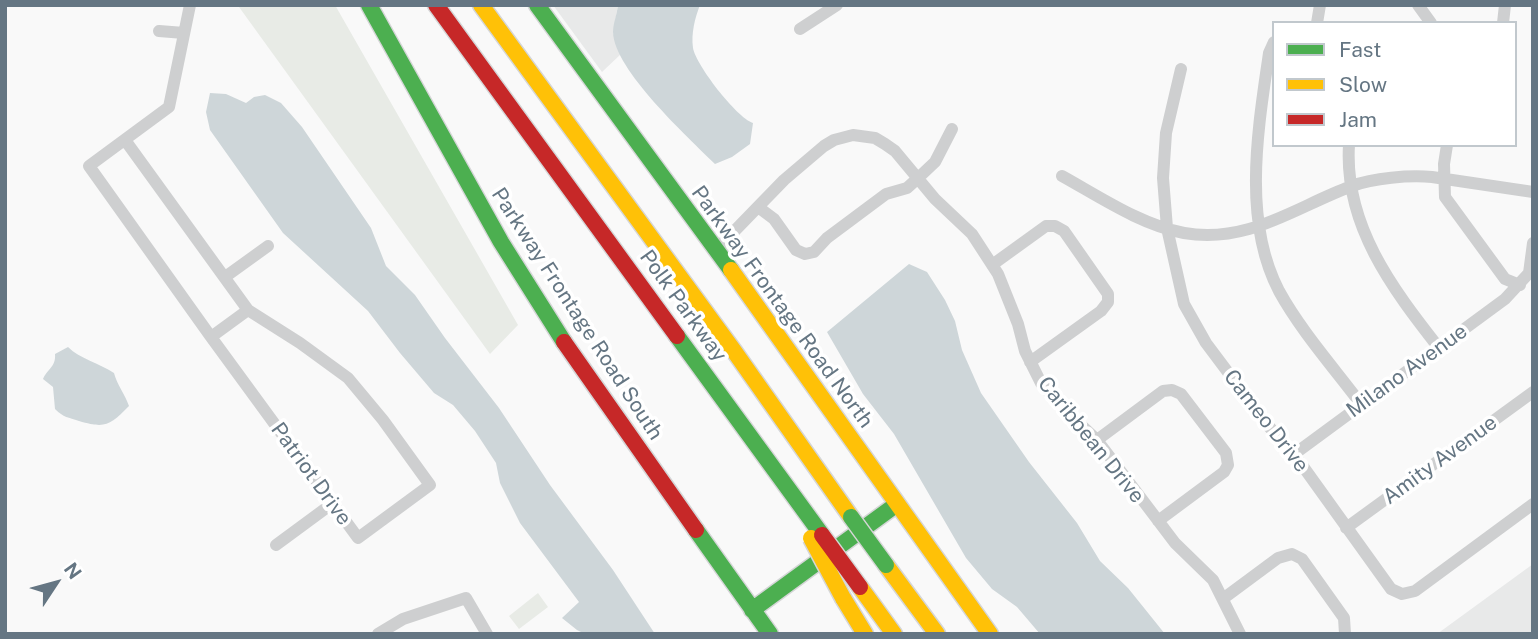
<!DOCTYPE html>
<html>
<head>
<meta charset="utf-8">
<style>
	body { margin:0 }
	#map { position:relative; width:1538px; height:639px; overflow:hidden; background:#f9f9f9; font-family:"Public Sans",sans-serif }
	canvas { display:block }
	.frame { position:absolute; inset:0; border:7px solid #657683; pointer-events:none }
	.legend { position:absolute; left:1272px; top:21px; width:245px; height:126px; box-sizing:border-box; background:#fff; border:2px solid #c1c8cd; margin:0; padding:9px 12px; list-style:none; font-size:21px; color:#657683 }
	.legend li { display:flex; align-items:center; gap:14px; height:35px }
	.legend b { width:35px; border:2px solid #c1c8cd }
	.north { position:absolute; left:21px; top:548px; width:70px; height:70px; -webkit-text-stroke:5px #fff; paint-order:stroke; rotate:54deg; font-size:19px; font-weight:700; line-height:28px; text-align:center; color:#657683 }
	.north::after { content:''; display:block; margin:auto; width:24px; height:32px; background:#657683; clip-path:polygon(50% 0,100% 100%,50% 72%,0 100%) }
</style>
</head>
<body>
<div id="map">
<canvas width="1538" height="639"></canvas>
<div class="frame"></div>
<ul class="legend">
<li><b style="height:9px;background:#4caf50"></b>Fast</li>
<li><b style="height:9px;background:#ffc107"></b>Slow</li>
<li><b style="height:9px;background:#c62828"></b>Jam</li>
</ul>
<div class="north">N</div>
</div>
<script>
const context = document.querySelector('canvas').getContext('2d');
context.lineJoin = 'round';
function fillPath(path, color) { context.fillStyle = color; context.fill(path, 'evenodd'); }
function trace(path, color, width, dash) { context.strokeStyle = color; context.lineWidth = width; context.lineCap = dash ? 'butt' : 'round'; context.setLineDash(dash || []); context.stroke(path); }
function write(font, color, halo, rows, align = 'center') {
  context.font = font + ' "Public Sans",sans-serif'; context.lineWidth = 7; context.setLineDash([]); context.textBaseline = 'middle'; context.strokeStyle = halo; context.fillStyle = color; for (const [text, x, y, turn = 0] of rows) {
    context.save(); context.translate(x, y); context.rotate((+turn || 0) * Math.PI / 180); context.textAlign = isNaN(turn) ? turn : align; if (halo) context.strokeText(text, 0, 0); context.fillText(text, 0, 0); context.restore();
  }
}
fillPath(new Path2D(`
	M553 5H618L613 33 621 54 602 72Z
	M1533 563V634H1437L1533 564Z`), '#e8e9e9');
fillPath(new Path2D(`
	M242 5H335L518 325 490 354 239 7Z
	M538 593 548 607 519 629 509 616Z`), '#e8ebe6');
fillPath(new Path2D(`
	M618 5H700C695 18 691 33 693 48 696 65 736 117 753 123L750 144 732 157 715 164C688 137 614 70 613 32 613 24 617 14 618 5Z
	M210 93 226 94 246 103 254 97 265 95 281 103 302 127 371 228 386 266 415 295 445 338 499 408 550 485 613 570 655 634 603 632 585 634 577 630 562 618 579 602 520 523 500 483 496 463 475 431 453 405 434 393 400 353 368 311 283 233 210 130 206 112Z
	M909 264 927 272 945 300 955 321 962 350 981 393 1029 462 1077 523 1100 561 1128 588 1165 634H1040L1017 607 992 589 966 558 894 434 863 394 827 332Z
	M68 347C80 359 99 363 114 373 117 385 125 394 129 406 110 425 106 429 79 421 68 417 64 418 55 409L53 387 43 379C48 368 56 367 55 354Z`), '#ced6d9');
const fast = new Path2D(`
	M369 5 501 242 564 342
	M537 5 731 270
	M677 336 822 535
	M696 530 770 634
	M752 610 897 504`);
const slow = new Path2D(`
	M481 5 734 351 851 517
	M731 270 990 634
	M886 565 937 634
	M860 587 894 634
	M843 598 865 634`);
const jam = new Path2D(`
	M436 5 677 336
	M564 342 696 530`);
trace(fast, '#d5d6d7', 19);
trace(slow, '#d5d6d7', 19);
trace(jam, '#d5d6d7', 19);
trace(new Path2D(`
	M1418 5 1431 23
	M1317 23 1320 5
	M1503 23 1505 5
	M800 29 837 5
	M159 31 184 33
	M1274 42 1269 53C1258 129 1242 220 1279 291 1301 331 1334 368 1361 404
	M1181 69 1166 133 1163 178 1167 228 1184 304 1206 343 1266 423 1302 465 1391 589 1402 594 1415 591 1533 504
	M125 140 248 310 300 343 348 378 383 420 430 485 358 538 211 337 89 166 169 107 190 5
	M1349 145C1344 225 1392 288 1439 348
	M1447 145 1444 164 1445 197 1505 279 1520 285
	M1062 176C1100 197 1141 225 1184 233 1249 244 1295 207 1352 186 1373 178 1409 175 1432 177L1533 192
	M758 207 774 219 796 250 805 254 814 252 827 238 886 194 907 188 917 179 935 162 952 129
	M716 250 784 180 824 146 834 140 853 135 875 138 885 144 895 151 935 199 972 234 998 274 1018 324 1025 351 1041 383 1062 407 1097 440 1175 543 1213 580 1240 634
	M992 265 1046 226H1055L1064 231 1108 294V302L1101 311 1030 362
	M225 277 268 246
	M211 337 248 310
	M1097 440 1163 391 1172 390 1181 394 1226 453 1228 465 1224 472 1158 521
	M1293 455 1505 299 1529 273 1533 243
	M1346 528 1533 392
	M276 545 333 503
	M1224 598 1278 558 1292 554 1302 559 1344 618 1345 634
	M378 634 403 619 466 598 487 634`), '#cecfd0', 12);
trace(fast, '#4caf50', 16);
trace(slow, '#ffc107', 16);
trace(jam, '#c62828', 16);
const fastBridge = new Path2D(`
	M851 517 886 565`);
const slowBridge = new Path2D(`
	M811 538 843 598`);
const jamBridge = new Path2D(`
	M822 535 860 587`);
trace(fastBridge, '#d5d6d6', 19, []);
trace(slowBridge, '#d5d6d6', 19, []);
trace(jamBridge, '#d5d6d6', 19, []);
trace(fastBridge, '#4caf50', 16);
trace(slowBridge, '#ffc107', 16);
trace(jamBridge, '#c62828', 16);
write('21px', '#657683', '#fff', [
	["Polk Parkway",683,306,54],
	["Parkway Frontage Road North",782,307,54],
	["Parkway Frontage Road South",577,314,57],
	["Milano Avenue",1407,371,-36],
	["Cameo Drive",1266,421,52],
	["Caribbean Drive",1091,440,51],
	["Amity Avenue",1440,460,-36],
	["Patriot Drive",311,474,54]
]);
</script>
</body>
</html>
